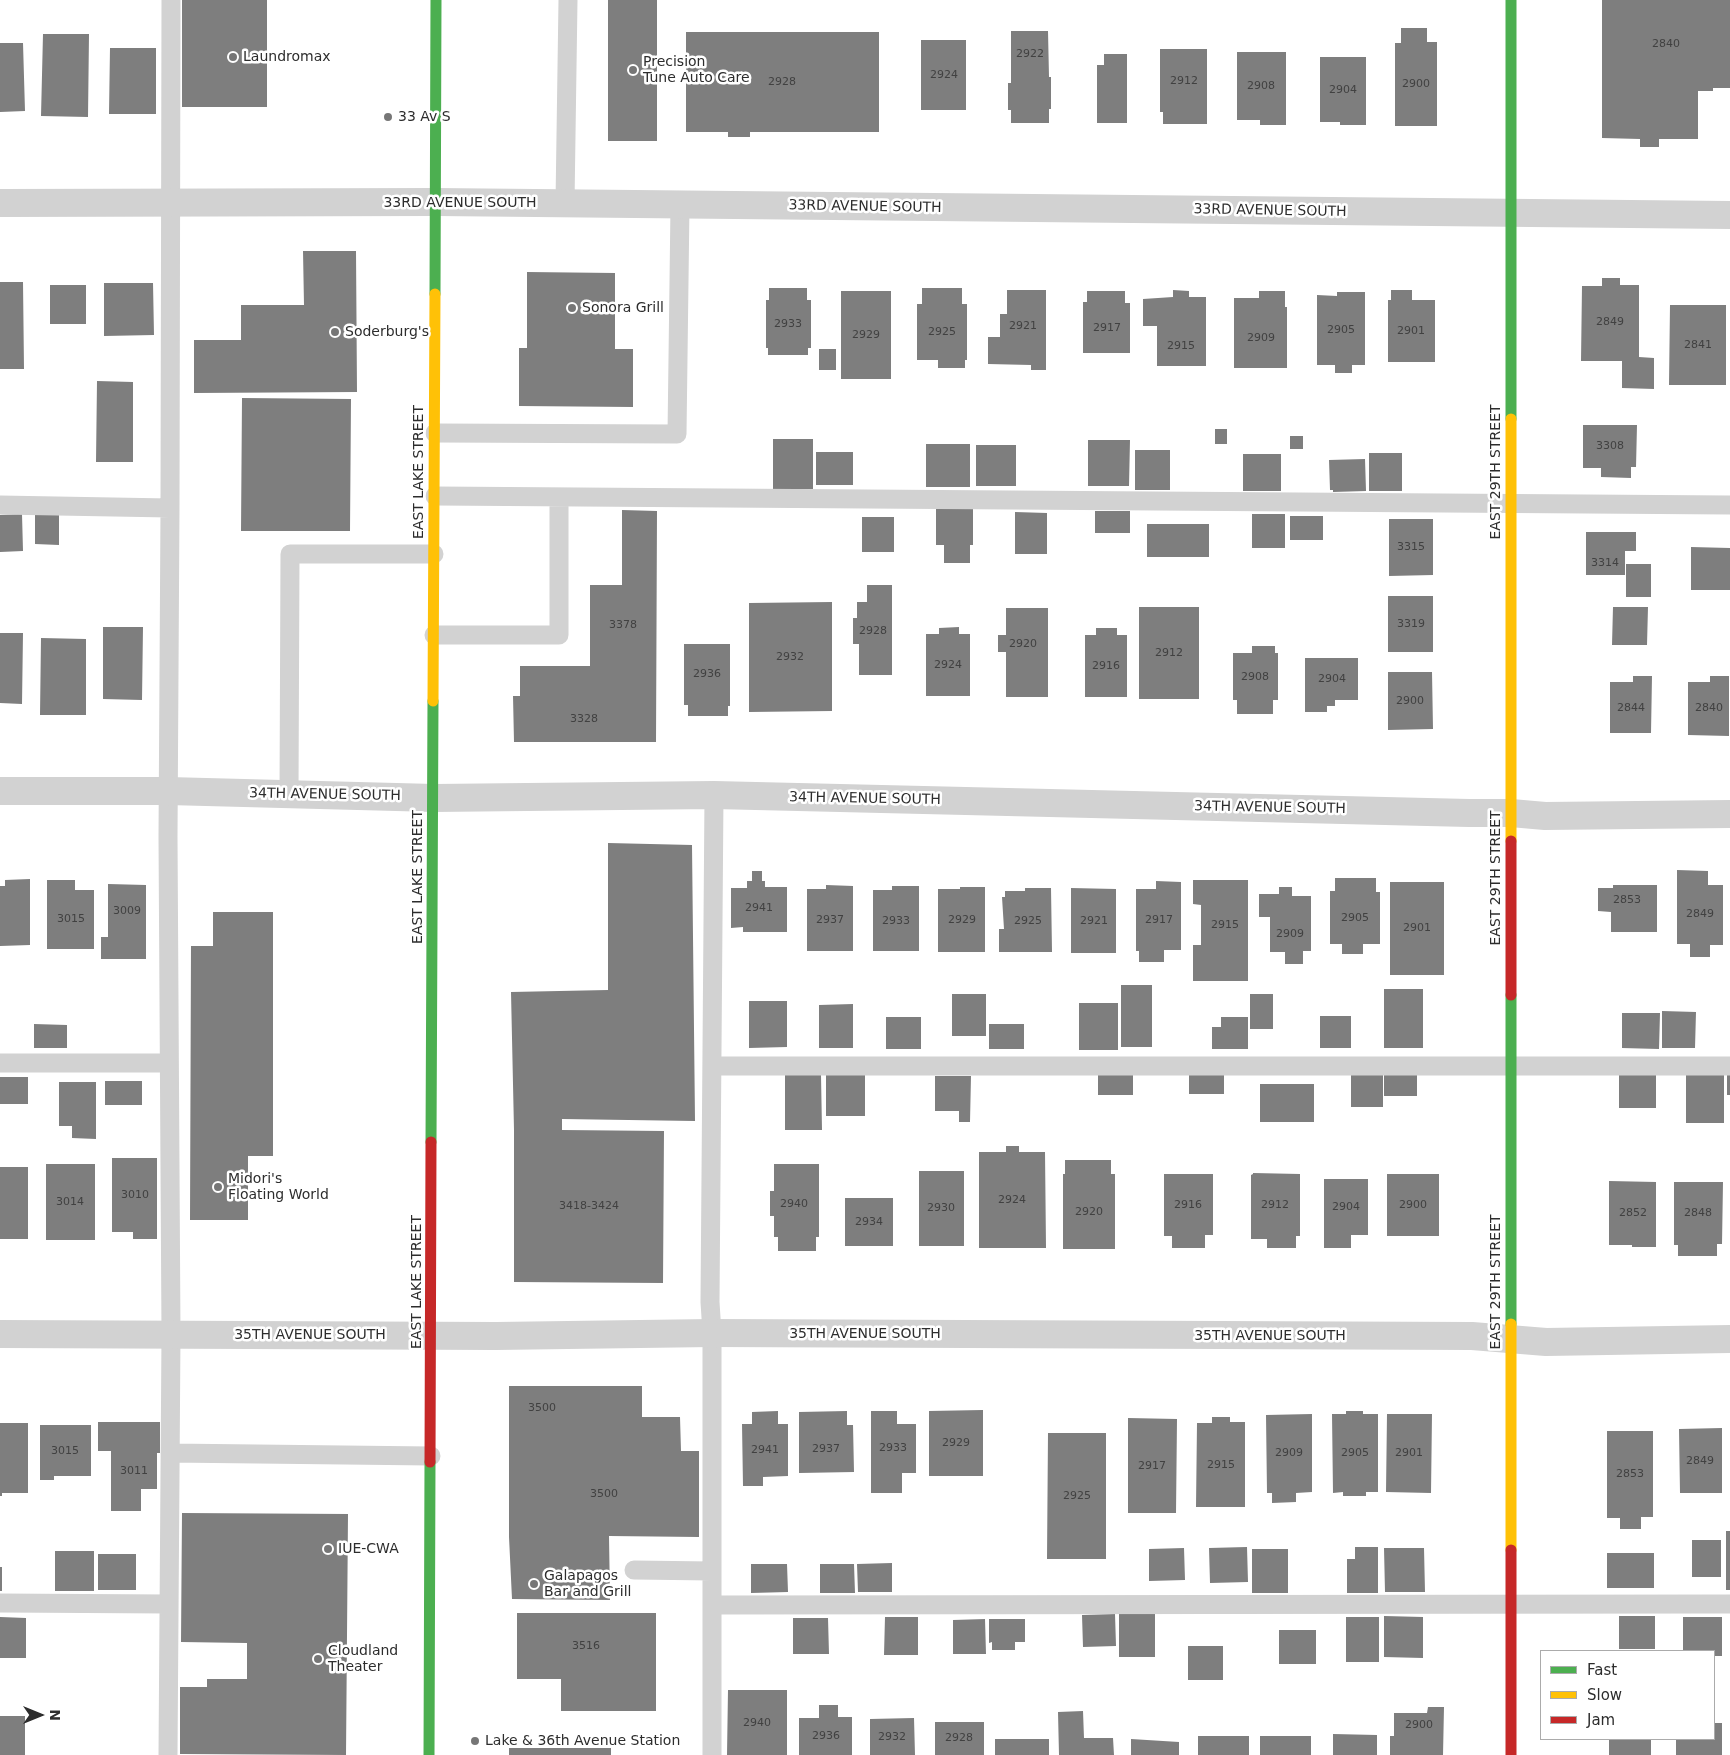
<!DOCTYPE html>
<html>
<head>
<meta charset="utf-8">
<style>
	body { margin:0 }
	#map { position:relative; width:1730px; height:1755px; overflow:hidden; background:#fff; font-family:"DejaVu Sans",sans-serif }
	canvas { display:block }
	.legend { position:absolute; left:1540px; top:1650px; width:175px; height:90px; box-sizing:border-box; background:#fff; border:1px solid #ababab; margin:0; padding:6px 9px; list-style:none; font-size:15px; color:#2d2d2d }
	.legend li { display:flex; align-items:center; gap:10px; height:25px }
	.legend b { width:25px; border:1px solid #ababab }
	.north { position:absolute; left:15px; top:1690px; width:50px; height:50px; -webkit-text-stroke:4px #fff; paint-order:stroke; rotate:90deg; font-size:14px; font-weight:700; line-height:20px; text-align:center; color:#2d2d2d }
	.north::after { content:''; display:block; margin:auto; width:18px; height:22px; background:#2d2d2d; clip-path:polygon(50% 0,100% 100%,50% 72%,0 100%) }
</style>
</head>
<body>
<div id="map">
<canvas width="1730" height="1755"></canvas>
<ul class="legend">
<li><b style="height:6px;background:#4caf50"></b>Fast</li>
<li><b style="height:6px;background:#ffc107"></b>Slow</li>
<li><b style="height:6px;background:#c62828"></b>Jam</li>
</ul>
<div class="north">N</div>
</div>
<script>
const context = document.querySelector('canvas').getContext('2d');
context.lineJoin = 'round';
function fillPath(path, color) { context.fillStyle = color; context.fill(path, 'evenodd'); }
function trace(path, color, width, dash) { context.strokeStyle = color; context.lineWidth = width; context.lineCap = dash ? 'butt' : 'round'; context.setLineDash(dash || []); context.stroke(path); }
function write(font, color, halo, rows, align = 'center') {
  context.font = font + ' "DejaVu Sans",sans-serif'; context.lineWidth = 5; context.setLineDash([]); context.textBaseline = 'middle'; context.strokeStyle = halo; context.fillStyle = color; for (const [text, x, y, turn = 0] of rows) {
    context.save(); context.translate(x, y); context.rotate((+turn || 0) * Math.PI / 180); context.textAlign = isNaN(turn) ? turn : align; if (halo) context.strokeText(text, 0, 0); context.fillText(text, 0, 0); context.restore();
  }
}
fillPath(new Path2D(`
	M182 0H267V107H182Z
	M608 0H657V141H608Z
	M1602 0H1730V88H1713V91H1698V139H1659V147H1640V139L1602 138Z
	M1401 28H1427V42H1437V126H1395V43H1401Z
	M1011 31H1048L1049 77H1051V109H1049V123H1011V110H1008V83H1011Z
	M686 32H879V132H750V137H728V132H686Z
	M43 34H89L88 117 41 116Z
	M921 40H966V110H921Z
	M0 43H23L25 111 0 112Z
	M110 48H156V114H109Z
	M1160 49H1207V124H1163V112H1160Z
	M1237 52H1286V125H1260V120H1237Z
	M1104 54H1127V123H1097V65H1104Z
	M1320 57H1366V125H1340V122H1320Z
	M303 251H356L357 392 194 393V340H241V305H304Z
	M527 272 615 273V349H633V407L519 406V348H527Z
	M1602 278H1620V285H1639V357L1654 358V389L1622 388V361H1581L1582 286H1602Z
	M0 282H23L24 369H0Z
	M104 283H153L154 335 104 336Z
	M50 285H86V324H50Z
	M769 288H807V300H811V348H808V355H768V348H766V300H769Z
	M922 288H962V304H967V360H965V368H938V360H917V304H922Z
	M1007 290H1046V370H1031V365L988 364V337H1000V314H1007Z
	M1173 290 1189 291V297H1206V366H1157V326H1143V299L1173 297Z
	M1391 290H1412V300H1435V362H1388V300H1391Z
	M841 291H891V379H841Z
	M1087 291H1125V303H1130V353H1083V302H1087Z
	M1259 291H1285V307H1287V368H1234V298H1259Z
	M1337 292H1365V365H1352V373H1335V365H1317V295L1337 296Z
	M1670 305H1726V385H1669Z
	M819 349H836V370H819Z
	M97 381 133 382V462H96Z
	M242 398 351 399 350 531H241Z
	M1583 425H1637L1636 467H1631V478L1601 477V468H1583Z
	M1215 429H1227V444H1215Z
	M1290 436H1303V449H1290Z
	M773 439H813V489H773Z
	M1088 440H1130L1129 486H1088Z
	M926 444H970V487H926Z
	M976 445H1016V486H976Z
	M1135 450H1170V490H1135Z
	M816 452H853V485H816Z
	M1369 453H1402V491H1369Z
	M1243 454H1281V491H1243Z
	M1365 459 1366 491 1333 492V490H1330L1329 460Z
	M936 509H973V545H970V563H944V545H936Z
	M622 510 657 511 656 742H514L513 696H520V666H590V585H622Z
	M35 511H59V545L35 544Z
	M1095 511H1130V533H1095Z
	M1015 512 1047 513V554H1015Z
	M22 514 23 551 0 552V515Z
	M1252 514H1285V548H1252Z
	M1290 516H1323V540H1290Z
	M862 517H894V552H862Z
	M1389 519H1433V575L1389 576Z
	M1147 524H1209V557H1147Z
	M1586 532H1636V551H1625V575H1586Z
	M1691 547 1730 548V590H1691Z
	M1626 564H1651V597H1626Z
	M867 585H892V675H859V644H853V618H857V602H867Z
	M1388 596H1433V652H1388Z
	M832 602V711L749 712V603Z
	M1139 607H1199V699H1139Z
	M1613 607H1648L1647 645H1612Z
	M1006 608H1048V697H1006V652H998V635H1006Z
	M103 627H143L142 700 103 699Z
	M959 627V634H970V696H926V634H939V628Z
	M1096 628H1117V635H1127V697H1085V635H1096Z
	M0 633H23L22 704 0 703Z
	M41 638 86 639V715H40Z
	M684 644H730V706H728V716H688V705H684Z
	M1252 646H1275V653H1278V700H1273V714H1237V700H1233V653H1252Z
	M1305 658H1358V700H1335V706H1327V712H1305Z
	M1388 672H1432L1433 729 1388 730Z
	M1633 676H1652L1651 733H1610V682H1633Z
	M1710 676H1729V736L1688 735V682H1710Z
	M608 843 692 845 695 1121 562 1119V1130L664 1131 663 1283 514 1282V1130L511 992 608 990Z
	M1677 870 1708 871V885H1723V945H1710V957H1690V944H1677Z
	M752 871H762V881H765V887H787V932H743V927L731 928V888H747V881H752Z
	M1335 878H1376V892H1380V944H1363V954H1342V944H1330V891H1335Z
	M30 879V945L0 946V886H5V880Z
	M47 880H75V890H94V949H47Z
	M1193 880H1248V981H1193V945H1201V905L1193 904Z
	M1156 881 1181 882V950H1164V962H1139V951H1136V889H1156Z
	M1390 882H1444V975H1390Z
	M108 884 146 885V959H101V937H108Z
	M826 885 853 886V951H807V889H826Z
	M1613 885H1657V932H1611V912L1598 911V888H1613Z
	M892 886H919V951H873V890H892Z
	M960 887H985V952H938V889H960Z
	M1279 887H1292V896H1311V951H1303V964H1285V952H1270V917H1259V894H1279Z
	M1025 888H1051L1052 952H999V929H1004L1002 897H1005V891H1025Z
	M1071 888 1116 889V953H1071Z
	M213 912H273V1156H248V1220H190L191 946H213Z
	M1121 985H1152V1047H1121Z
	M1384 989H1423V1048H1384Z
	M952 994H986V1036H952Z
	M1250 994H1273V1029H1250Z
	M749 1001H787V1047L749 1048Z
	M1079 1003H1118V1050H1079Z
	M853 1004V1048H819V1005Z
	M1662 1011 1696 1012 1695 1048H1662Z
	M1622 1013H1660L1659 1049 1622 1048Z
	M1320 1016H1351V1048H1320Z
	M886 1017H921V1049H886Z
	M1221 1017H1248V1049H1212V1027H1221Z
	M34 1024 67 1025V1048H34Z
	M989 1024H1024V1049H989Z
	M1189 1072H1224V1094H1189Z
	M1619 1073 1656 1074V1108H1619Z
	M1727 1073H1730V1095H1727Z
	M1098 1074H1133V1095H1098Z
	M1384 1074H1417V1096H1384Z
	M1686 1074H1724V1123H1686Z
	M785 1075H821L822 1130H785Z
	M826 1075H865V1116H826Z
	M1351 1075H1383V1107H1351Z
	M935 1076H971L970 1122H959V1111H935Z
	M0 1077H28V1104H0Z
	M105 1081H142V1105H105Z
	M59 1082H96V1139L72 1138V1126H59Z
	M1260 1084H1314V1122H1260Z
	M1006 1146H1019V1152H1045L1046 1248H979V1152H1006Z
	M112 1158H157V1239H133V1232H112Z
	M1065 1160H1111V1174H1115V1249H1063V1174H1065Z
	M46 1164H95V1240H46Z
	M774 1164H819V1237H816V1251H778V1237H774V1216H770V1191H774Z
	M0 1167H28V1239H0Z
	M919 1171H964V1246H919Z
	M1253 1173 1300 1174V1236H1296V1248H1267V1239H1251V1175L1253 1174Z
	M1164 1174H1213V1235H1205V1248H1172V1236H1164Z
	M1387 1174H1439V1236H1387Z
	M1324 1179H1368V1235H1351V1248H1324Z
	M1609 1181 1656 1182V1247H1632V1245H1609Z
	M1674 1182H1723L1722 1244H1717V1256H1678V1245H1674Z
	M845 1198H893V1246H845Z
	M509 1386H642V1417H680L681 1451H699V1537L609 1536 610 1600 512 1599 509 1537Z
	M983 1410V1476H929V1411Z
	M778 1411V1424H788V1476L763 1477V1486H743L742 1424H752V1412Z
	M847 1411V1425H853L854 1472 799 1473V1412Z
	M871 1411H897V1424H916V1473H902V1493H871Z
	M1346 1411H1363V1414H1378V1492H1366V1496H1343V1492L1333 1493 1332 1414H1346Z
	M1312 1414V1492L1296 1493V1502L1272 1503V1493H1267L1266 1415Z
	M1387 1414H1432L1431 1493 1386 1492Z
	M1212 1417H1230V1422H1245V1507H1196L1197 1423H1212Z
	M1128 1418 1177 1419 1176 1513H1128Z
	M98 1422H160V1453H157V1489H141V1511H111V1451H98Z
	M0 1423H28V1493H2V1496H0Z
	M40 1425H91V1476H54V1480H40Z
	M1722 1428V1493H1680L1679 1429Z
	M1607 1431H1653V1517H1641V1529H1620V1518H1607Z
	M1048 1433H1106V1559H1047Z
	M182 1513 348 1514 346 1755 180 1754V1687H207V1679H247V1643L181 1642Z
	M1726 1531H1730V1590H1726Z
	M1692 1540H1721V1577H1692Z
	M1247 1547 1248 1582 1210 1583 1209 1548Z
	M1355 1547H1378V1593H1347V1559H1355Z
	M1184 1548 1185 1580 1149 1581V1549Z
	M1384 1548H1424L1425 1592H1385Z
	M1252 1549H1288V1593H1252Z
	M55 1551H94V1591H55Z
	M1607 1553H1654V1588H1607Z
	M98 1554H136V1590H98Z
	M892 1563V1592H858L857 1564Z
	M751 1564H787L788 1592 751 1593Z
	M820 1564H854L855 1593H820Z
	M0 1567H2V1591H0Z
	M517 1613H656V1711H561V1679H517Z
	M1115 1614 1116 1646 1083 1647 1082 1615Z
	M1119 1614H1155V1657H1119Z
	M1384 1616 1423 1617V1658L1384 1657Z
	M1619 1616H1655V1649H1619Z
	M0 1617 26 1618V1658H0Z
	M885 1617H918V1655H884Z
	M1346 1617H1379V1662H1346Z
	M1683 1617H1722V1656H1714V1651H1683Z
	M793 1618H828L829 1654H793Z
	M985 1619 986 1654H953V1620Z
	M989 1619H1025V1642H1015V1650H992V1642L989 1643Z
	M1279 1630H1316V1664H1279Z
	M1188 1646H1223V1680H1188Z
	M728 1690H787V1755H727Z
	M819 1705H838V1717H852V1755H799V1718H819Z
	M1428 1707H1444L1443 1755H1390V1736H1394V1713H1427Z
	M1083 1711 1084 1738H1113L1114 1755H1059L1058 1712Z
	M0 1716H25V1755H0Z
	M914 1718 915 1755H870V1719Z
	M935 1722H984V1755H935Z
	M1714 1723H1722V1755H1676V1739H1714Z
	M1333 1734 1377 1735V1755H1333Z
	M1198 1736H1249V1755H1198Z
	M1260 1736H1311V1755H1260Z
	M995 1739H1049V1755H995Z
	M1131 1739 1179 1742V1755H1131Z
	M1609 1739H1651V1755H1609Z
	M509 1748H611V1755H509Z`), '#7e7e7e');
trace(new Path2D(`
	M565 203 568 0
	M435 433 677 434 680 205
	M435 496 1730 505
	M0 505 170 508
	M434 635H559V497
	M289 794 290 554H434
	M0 1063H169
	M713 1066H1730
	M170 1453 431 1456
	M634 1570 712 1571
	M0 1603 168 1604
	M712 1605 1730 1604
	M168 1755 171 1334 168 836 170 508 171 0
	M712 1755V1333L710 1302 714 795`), '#d2d2d2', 19);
trace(new Path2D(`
	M0 203 436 202 1730 215
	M0 791H168L434 798 714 795 1469 813H1511L1545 816 1730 814
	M0 1334 496 1336 712 1333 1472 1336 1546 1342 1730 1339`), '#d2d2d2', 28);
trace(new Path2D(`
	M1511 0V419
	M435 294 436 0
	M1511 995V1324
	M431 1142 433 701
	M429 1755 430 1462`), '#4caf50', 11);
trace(new Path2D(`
	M1511 419V841
	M433 701 435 294
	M1511 1324V1550`), '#ffc107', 11);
trace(new Path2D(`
	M1511 841V995
	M430 1462 431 1142
	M1511 1550V1755`), '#c62828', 11);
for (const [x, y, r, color] of [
	[233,57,5,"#767676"],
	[633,70,5,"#767676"],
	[388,117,5,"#767676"],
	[572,308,5,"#767676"],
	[335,332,5,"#767676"],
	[218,1187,5,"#767676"],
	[328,1549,5,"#767676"],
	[534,1584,5,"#767676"],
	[318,1659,5,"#767676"],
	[475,1741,5,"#767676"]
]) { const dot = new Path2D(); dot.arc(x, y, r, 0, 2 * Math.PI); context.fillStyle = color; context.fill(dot); trace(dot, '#fff', 2); }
write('11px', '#414141', null, [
	["2840",1666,44],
	["2922",1030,54],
	["2924",944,75],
	["2912",1184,81],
	["2928",782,82],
	["2900",1416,84],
	["2908",1261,86],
	["2904",1343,90],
	["2849",1610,322],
	["2933",788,324],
	["2921",1023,326],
	["2917",1107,328],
	["2905",1341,330],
	["2901",1411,331],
	["2925",942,332],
	["2929",866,335],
	["2909",1261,338],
	["2841",1698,345],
	["2915",1181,346],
	["3308",1610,446],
	["3315",1411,547],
	["3314",1605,563],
	["3319",1411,624],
	["3378",623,625],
	["2928",873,631],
	["2920",1023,644],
	["2912",1169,653],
	["2932",790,657],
	["2924",948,665],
	["2916",1106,666],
	["2936",707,674],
	["2908",1255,677],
	["2904",1332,679],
	["2900",1410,701],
	["2844",1631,708],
	["2840",1709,708],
	["3328",584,719],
	["2853",1627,900],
	["2941",759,908],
	["3009",127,911],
	["2849",1700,914],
	["2905",1355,918],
	["3015",71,919],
	["2937",830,920],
	["2929",962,920],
	["2917",1159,920],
	["2933",896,921],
	["2925",1028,921],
	["2921",1094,921],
	["2915",1225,925],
	["2901",1417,928],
	["2909",1290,934],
	["3010",135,1195],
	["2924",1012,1200],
	["3014",70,1202],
	["2940",794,1204],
	["2916",1188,1205],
	["2912",1275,1205],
	["2900",1413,1205],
	["3418-3424",589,1206],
	["2904",1346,1207],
	["2930",941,1208],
	["2920",1089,1212],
	["2852",1633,1213],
	["2848",1698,1213],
	["2934",869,1222],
	["3500",542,1408],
	["2929",956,1443],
	["2933",893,1448],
	["2937",826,1449],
	["2941",765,1450],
	["3015",65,1451],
	["2909",1289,1453],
	["2905",1355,1453],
	["2901",1409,1453],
	["2849",1700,1461],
	["2915",1221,1465],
	["2917",1152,1466],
	["3011",134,1471],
	["2853",1630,1474],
	["3500",604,1494],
	["2925",1077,1496],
	["3516",586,1646],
	["2940",757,1723],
	["2900",1419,1725],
	["2936",826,1736],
	["2932",892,1737],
	["2928",959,1738]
]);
write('14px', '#2d2d2d', '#fff', [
	["Laundromax",243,57],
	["Precision",643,62],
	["Tune Auto Care",643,78],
	["33 Av S",398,117],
	["Sonora Grill",582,308],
	["Soderburg's",345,332],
	["Midori's",228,1179],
	["Floating World",228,1195],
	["IUE-CWA",338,1549],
	["Galapagos",544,1576],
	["Bar and Grill",544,1592],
	["Cloudland",328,1651],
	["Theater",328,1667],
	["Lake & 36th Avenue Station",485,1741]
], 'left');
write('14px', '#2d2d2d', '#fff', [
	["33RD AVENUE SOUTH",460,203],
	["33RD AVENUE SOUTH",865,207,1],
	["33RD AVENUE SOUTH",1270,211,1],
	["EAST LAKE STREET",419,472,-90],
	["EAST 29TH STREET",1496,472,-90],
	["34TH AVENUE SOUTH",325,795,1],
	["34TH AVENUE SOUTH",865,799,1],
	["34TH AVENUE SOUTH",1270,808,1],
	["EAST LAKE STREET",418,877,-90],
	["EAST 29TH STREET",1496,878,-90],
	["EAST LAKE STREET",417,1282,-90],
	["EAST 29TH STREET",1496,1282,-90],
	["35TH AVENUE SOUTH",865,1334],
	["35TH AVENUE SOUTH",310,1335],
	["35TH AVENUE SOUTH",1270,1336]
]);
</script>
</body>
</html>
